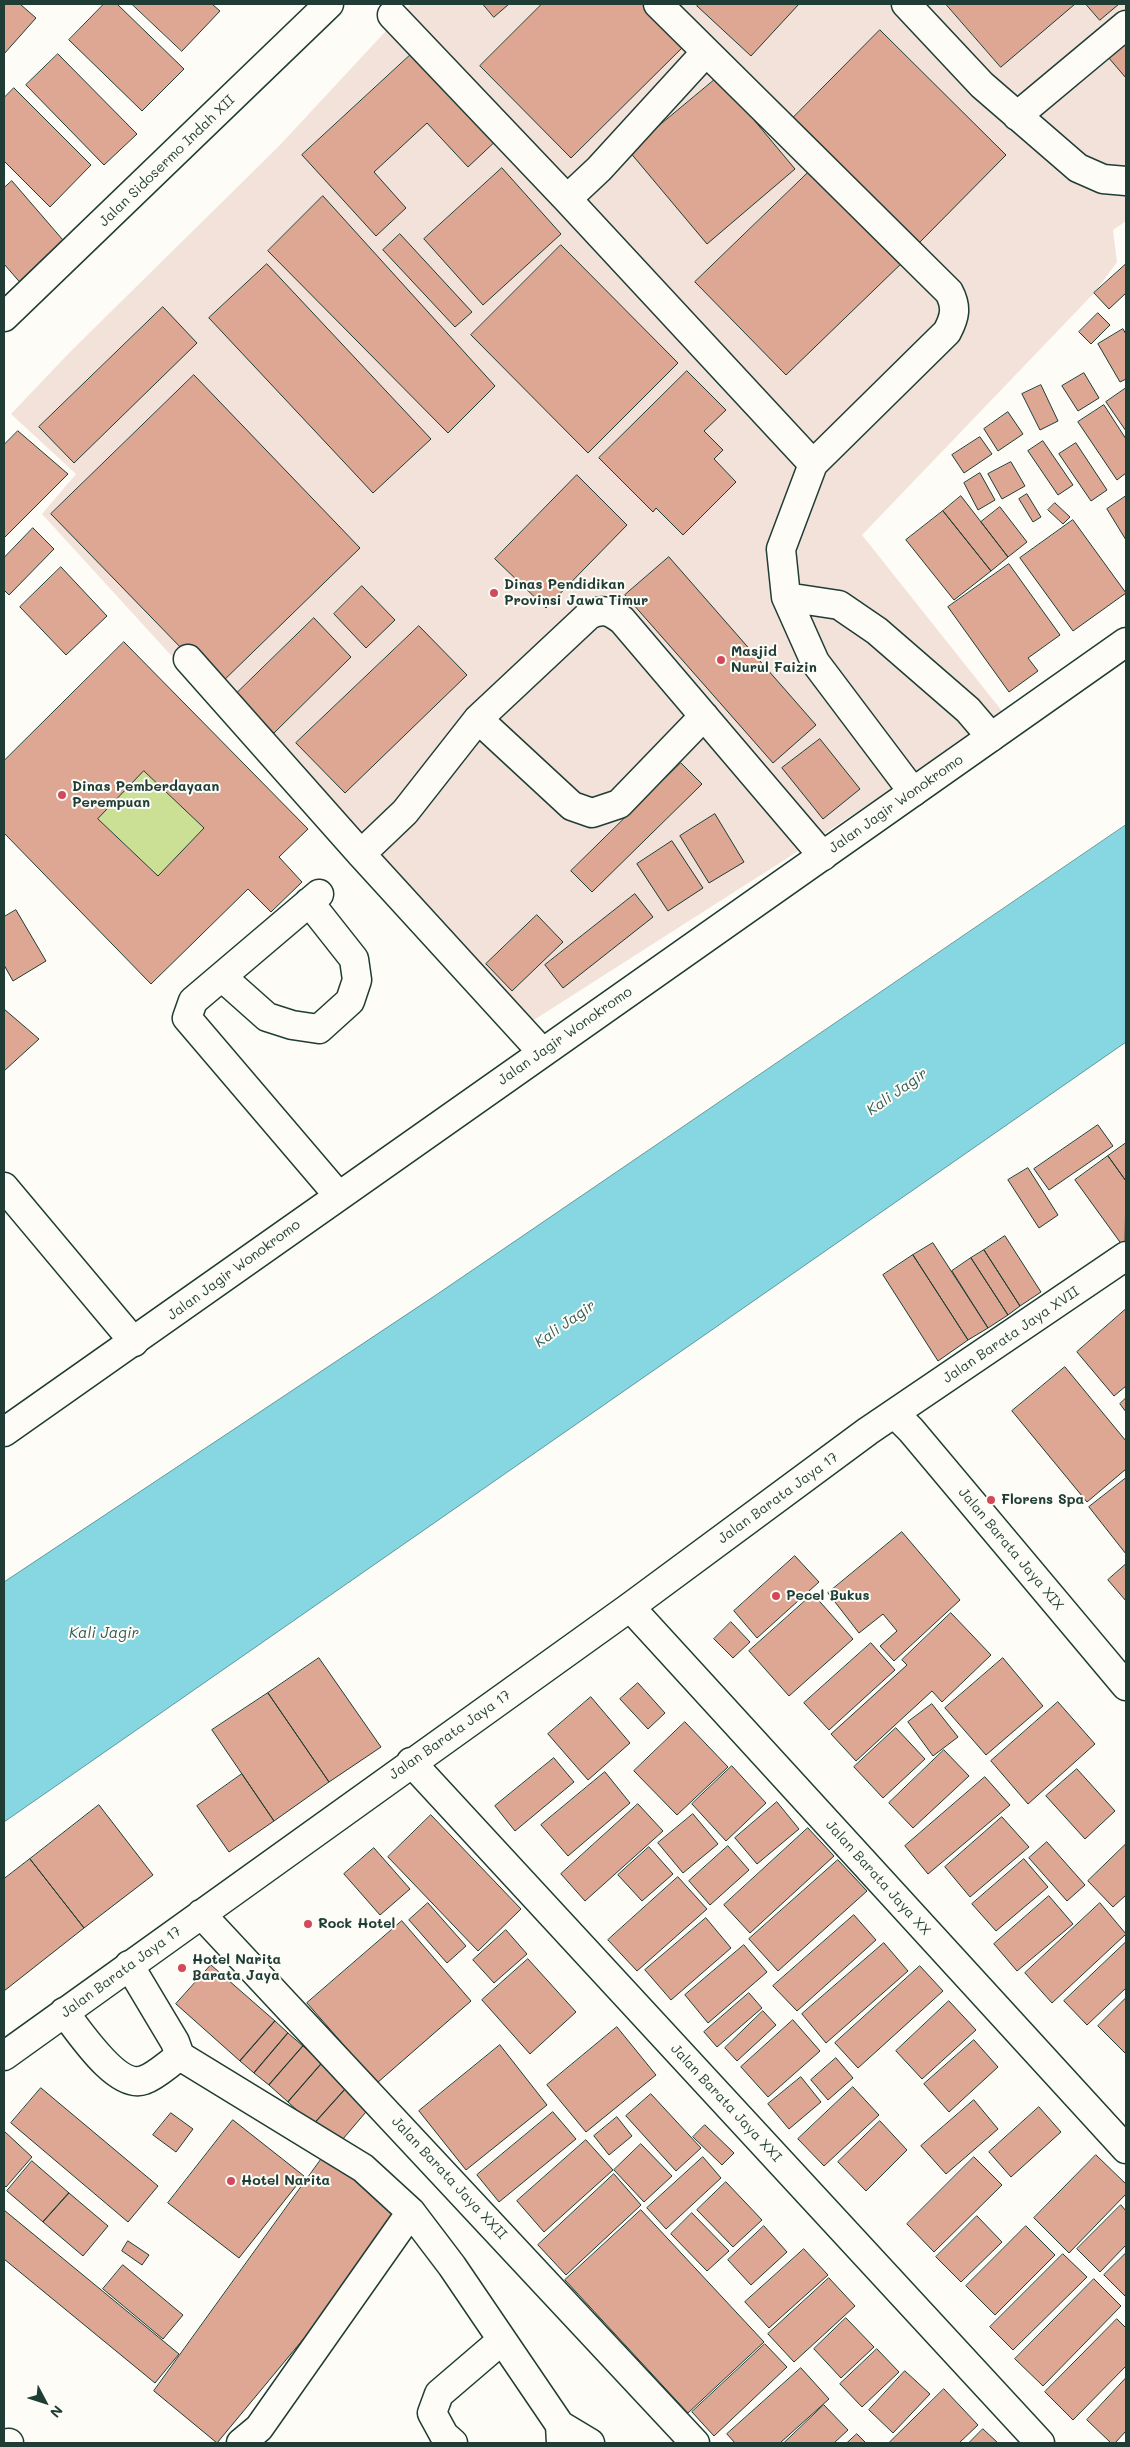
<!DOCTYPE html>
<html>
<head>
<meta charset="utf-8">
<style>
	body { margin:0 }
	#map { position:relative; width:1130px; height:2447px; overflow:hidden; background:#fdfcf7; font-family:Mali,sans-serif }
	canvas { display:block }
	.frame { position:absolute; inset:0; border:5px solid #1f3d34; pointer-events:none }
	.north { position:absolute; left:20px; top:2377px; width:50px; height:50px; -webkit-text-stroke:4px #fdfcf7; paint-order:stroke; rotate:130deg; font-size:14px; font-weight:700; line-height:20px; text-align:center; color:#1f3d34 }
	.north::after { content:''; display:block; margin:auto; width:18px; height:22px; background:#1f3d34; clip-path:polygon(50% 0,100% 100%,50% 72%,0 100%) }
</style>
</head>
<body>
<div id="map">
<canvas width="1130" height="2447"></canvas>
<div class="frame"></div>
<div class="north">N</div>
</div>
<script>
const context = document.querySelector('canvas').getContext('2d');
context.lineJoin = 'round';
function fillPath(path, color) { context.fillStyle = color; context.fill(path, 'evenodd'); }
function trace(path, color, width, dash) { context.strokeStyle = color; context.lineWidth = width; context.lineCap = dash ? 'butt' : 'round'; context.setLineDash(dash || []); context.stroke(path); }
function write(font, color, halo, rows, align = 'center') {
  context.font = font + ' Mali,sans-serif'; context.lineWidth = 4; context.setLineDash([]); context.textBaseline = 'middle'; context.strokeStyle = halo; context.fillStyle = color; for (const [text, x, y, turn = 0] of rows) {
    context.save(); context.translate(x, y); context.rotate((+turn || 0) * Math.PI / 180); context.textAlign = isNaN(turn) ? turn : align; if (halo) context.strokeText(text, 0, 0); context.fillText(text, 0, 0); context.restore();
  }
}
fillPath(new Path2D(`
	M411 4H1126V221L1113 230 1117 262 1095 292 862 535 1002 711 893 788 789 857 515 1032 42 514 76 474 11 414 70 352 279 146Z`), '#f3e2d9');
fillPath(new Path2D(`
	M144 771 204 828 158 876 98 819Z`), '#cce095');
const water = new Path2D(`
	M1126 825V1042L4 1822V1582L436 1295Z`);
fillPath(water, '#87d7e2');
trace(water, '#5d999c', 1);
const building = new Path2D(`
	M4 4H20L36 18 4 54Z
	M104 4H117L184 69 142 111 69 40Z
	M132 4H212L220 11 182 51Z
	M483 4H509L494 17Z
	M542 4H650L688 42 571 158 480 66Z
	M699 4H799L751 56 697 6Z
	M946 4H1075L1001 67Z
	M1086 4H1119L1100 20Z
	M880 30 1006 155 918 244 792 119Z
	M1126 41V78L1108 57Z
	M418 48 500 137 468 167 427 123 374 172 406 208 376 236 302 155Z
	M58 54 137 134 104 165 26 85Z
	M718 77 795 169 707 244 629 151Z
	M14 88 91 165 50 207 4 161V98Z
	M814 167 905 260 786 375 695 282Z
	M502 168 561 234 483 305 424 239Z
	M12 181 69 247 24 287 4 264V188Z
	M323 196 495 386 448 433 268 251Z
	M400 234 472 312 455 327 383 250Z
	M561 245 678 363 588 453 471 335Z
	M267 264 431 439 373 493 209 318Z
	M1126 264V293L1109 309 1094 293Z
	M163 307 197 343 74 463 39 427Z
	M1098 313 1110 325 1091 344 1079 332Z
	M1123 329 1126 334V379L1120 382 1098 344Z
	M687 371 726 410 704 431 723 450 714 459 736 482 683 535 656 508 653 512 599 458Z
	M1084 373 1099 398 1078 411 1062 386Z
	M194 375 360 548 218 686 51 514Z
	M1041 385 1058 421 1040 430 1022 394Z
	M1126 388V431L1106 402Z
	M1104 405 1126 439V473L1117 480 1078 422Z
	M1008 412 1023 434 998 451 984 429Z
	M18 431 68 474 4 538V445Z
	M980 437 992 454 964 473 952 455Z
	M1043 441 1073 485 1058 495 1028 451Z
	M1076 443 1107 490 1091 501 1059 454Z
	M1011 462 1025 486 1002 499 988 474Z
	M980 473 995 500 978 510 964 483Z
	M577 475 627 525 546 608 495 559Z
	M1027 494 1041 517 1033 522 1019 499Z
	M961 496 1008 557 991 571 943 511Z
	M1126 496V540L1107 509Z
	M1055 503 1070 517 1063 524 1048 510Z
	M1000 507 1027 542 1008 557 981 522Z
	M943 511 991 571 954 600 906 540Z
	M1073 520 1126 593 1073 631 1020 558Z
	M33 528 54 549 9 595 4 590V558Z
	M669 557 816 725 773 763 625 595Z
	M1009 564 1060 635 1028 658 1038 671 1009 692 948 607Z
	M61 567 107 616 66 655 20 607Z
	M362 586 395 620 366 648 334 614Z
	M314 618 351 657 274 733 236 694Z
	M419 626 467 675 345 793 296 743Z
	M124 642 308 829 279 857 302 882 271 912 248 889 151 984 4 833V761ZM144 771 204 828 158 876 98 819Z
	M820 739 860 789 823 819 782 768Z
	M681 763 702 784 592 892 571 871Z
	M715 814 744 862 709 883 680 836Z
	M672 841 703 888 668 911 637 864Z
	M635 894 653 917 563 988 545 965Z
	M16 910 46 961 13 981 4 965V917Z
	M537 915 563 942 512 991 486 964Z
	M4 1009 39 1039 4 1071Z
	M1098 1125 1113 1146 1049 1190 1034 1169Z
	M1126 1143V1181L1108 1156Z
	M1108 1156 1126 1181 1125 1249 1075 1180Z
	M1028 1168 1058 1215 1039 1228 1008 1180Z
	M1005 1236 1041 1292 1020 1306 984 1250Z
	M933 1243 988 1328 968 1340 913 1255Z
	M984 1250 1020 1306 1008 1315 971 1258Z
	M913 1255 968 1340 938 1361 883 1275Z
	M971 1258 1008 1315 988 1328 952 1271Z
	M1126 1309V1386L1114 1396 1077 1352Z
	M1065 1367 1126 1441V1469L1087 1502 1012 1411Z
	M1126 1398V1412L1120 1404Z
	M1126 1478V1554L1089 1507Z
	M902 1532 960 1600 894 1661 880 1646 897 1631 883 1614 859 1633 828 1593Z
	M795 1556 819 1582 757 1638 734 1611Z
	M1126 1564V1601L1108 1580Z
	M813 1594 853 1639 789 1696 749 1651Z
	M951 1613 991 1655 942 1702 932 1691 856 1761 831 1734 907 1665 902 1660Z
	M731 1622 750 1642 733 1658 714 1639Z
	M871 1643 895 1670 829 1730 804 1703Z
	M319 1658 381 1747 329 1782 268 1693Z
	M1003 1658 1043 1706 986 1755 945 1708Z
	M638 1683 665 1713 648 1729 620 1699Z
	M268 1693 329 1782 274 1821 212 1730Z
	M591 1697 630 1743 588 1780 548 1734Z
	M1058 1702 1095 1744 1028 1804 991 1761Z
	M932 1704 958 1737 933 1756 908 1722Z
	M685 1722 728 1767 677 1815 634 1771Z
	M896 1728 925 1759 883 1798 854 1767Z
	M944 1750 969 1776 913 1828 889 1803Z
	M554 1758 574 1782 515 1831 495 1806Z
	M732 1766 766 1803 726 1841 692 1804Z
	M1077 1769 1115 1811 1085 1839 1046 1796Z
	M605 1772 630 1803 568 1856 541 1825Z
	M242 1774 274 1821 229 1852 197 1806Z
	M985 1777 1010 1805 928 1874 905 1846Z
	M777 1802 799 1829 757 1864 735 1838Z
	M638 1804 663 1831 585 1901 561 1874Z
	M99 1805 153 1875 84 1928 30 1859Z
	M693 1814 718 1844 683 1873 658 1843Z
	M431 1815 521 1909 478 1951 388 1857Z
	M1002 1817 1029 1847 970 1897 945 1867Z
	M808 1828 834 1856 750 1933 724 1905Z
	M1047 1842 1085 1885 1067 1901 1029 1858Z
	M1126 1844V1895L1113 1907 1088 1881Z
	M728 1846 749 1870 710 1905 689 1881Z
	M649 1847 673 1874 642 1901 618 1875Z
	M374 1848 410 1889 380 1915 344 1874Z
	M30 1859 84 1928 4 1991V1879Z
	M1024 1859 1048 1887 996 1931 972 1904Z
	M838 1860 867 1891 778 1971 749 1939Z
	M678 1877 707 1909 637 1971 608 1940Z
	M1049 1896 1073 1924 1017 1971 994 1944Z
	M428 1903 466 1946 447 1963 409 1920Z
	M1100 1903 1126 1934 1052 2003 1025 1973Z
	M854 1915 876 1940 797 2011 773 1986Z
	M706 1918 731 1948 671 2000 645 1970Z
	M402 1921 471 2001 377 2083 307 2003Z
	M506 1930 527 1954 494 1983 473 1960Z
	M1126 1942V1988L1087 2025 1064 2001Z
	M884 1943 908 1971 826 2043 802 2014Z
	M744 1945 767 1972 708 2023 685 1995Z
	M528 1959 576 2012 530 2054 482 2000Z
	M211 1965 275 2021 240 2061 176 2004Z
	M920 1966 943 1991 858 2068 835 2043Z
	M749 1993 762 2008 717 2047 704 2032Z
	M1126 1998V2054L1098 2026Z
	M949 2001 976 2030 922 2079 896 2051Z
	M763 2011 776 2025 737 2061 725 2048Z
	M793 2020 820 2051 768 2097 741 2067Z
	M275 2021 288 2033 254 2073 240 2061Z
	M617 2027 656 2075 586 2132 547 2085Z
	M288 2033 303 2046 269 2085 254 2073Z
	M974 2040 998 2067 949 2112 924 2084Z
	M500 2045 547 2105 466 2170 419 2111Z
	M303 2046 322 2063 288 2102 269 2085Z
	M836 2058 853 2078 828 2100 811 2080Z
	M322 2063 348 2086 313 2125 288 2102Z
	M801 2077 821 2102 789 2129 768 2104Z
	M348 2086 371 2106 337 2146 313 2125Z
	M853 2087 879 2115 824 2166 798 2139Z
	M41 2088 158 2186 128 2222 11 2123Z
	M651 2094 701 2148 676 2171 626 2116Z
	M974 2100 998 2129 946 2174 921 2146Z
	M1039 2107 1061 2132 1011 2177 989 2152Z
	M553 2112 576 2139 499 2202 477 2175Z
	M171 2113 193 2129 176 2152 153 2135Z
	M617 2117 632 2136 609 2155 594 2136Z
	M233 2120 304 2176 239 2258 168 2203Z
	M880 2121 907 2150 866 2191 838 2162Z
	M705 2125 734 2153 722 2165 693 2137Z
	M4 2131 32 2157 6 2187 4 2185Z
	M586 2140 613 2170 544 2232 517 2201Z
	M641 2144 672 2176 644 2202 614 2170Z
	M325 2154 403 2219 217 2443 154 2391Z
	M1096 2155 1126 2184V2194L1069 2253 1034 2218Z
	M703 2157 721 2178 666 2229 647 2208Z
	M974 2157 1002 2185 934 2252 907 2224Z
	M32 2161 69 2193 43 2222 7 2191Z
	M614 2174 641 2205 566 2275 538 2245Z
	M726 2182 762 2220 733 2247 697 2210Z
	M69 2193 108 2226 83 2256 43 2222Z
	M1121 2205 1126 2211V2245L1100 2272 1077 2249Z
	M4 2210 179 2354 155 2383 4 2259Z
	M641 2210 764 2342 688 2413 565 2280Z
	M692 2213 729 2251 707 2271 671 2234Z
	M977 2216 1002 2242 961 2282 936 2257Z
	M764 2226 787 2252 751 2285 728 2260Z
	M1026 2226 1055 2255 995 2315 966 2286Z
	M128 2241 149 2255 142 2265 122 2251Z
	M804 2249 828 2275 769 2328 745 2302Z
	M1126 2253V2297L1104 2275Z
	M1063 2254 1087 2277 1013 2350 990 2327Z
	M123 2265 183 2315 163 2339 103 2289Z
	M829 2278 855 2306 794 2362 768 2334Z
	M1094 2279 1121 2306 1043 2386 1015 2359Z
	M846 2318 874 2347 841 2378 814 2349Z
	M1117 2319 1126 2328V2366L1073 2420 1045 2392Z
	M765 2344 787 2367 714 2436 692 2412Z
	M877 2349 899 2372 862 2407 840 2384Z
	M801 2368 829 2399 780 2443H735L727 2434Z
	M905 2371 930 2394 893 2433 869 2410Z
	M1126 2378V2431L1115 2443H1111L1087 2420Z
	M944 2389 978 2425 959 2443H889Z
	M824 2405 848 2430 834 2443H784Z
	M983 2429 998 2443H969Z
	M857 2434 866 2443H847Z`);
fillPath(building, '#dda793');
trace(building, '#1f3d34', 1);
const minor = new Path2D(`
	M658 4 949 292C957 307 955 317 947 332L813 464 781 549 786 597 815 662 913 792
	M906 4 982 85 1078 168 1103 179 1126 181
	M392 15 567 199 813 464
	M1017 116 1126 25
	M567 199 599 169 706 52
	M4 317 329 4
	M786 597 839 605 877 631 968 710 991 737
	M188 659 361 854 542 1052
	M478 719 572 806 592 813 619 804 704 716
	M361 854 405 812 478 719 589 615C603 608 610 611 622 620L823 856
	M319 894 193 1001 187 1018 338 1195
	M222 977 267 1017 292 1025 319 1029 350 1001 357 980 354 959 309 902
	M4 1187 134 1342
	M895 1414 911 1430 1126 1686
	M630 1607 1126 2149
	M411 1762 1040 2443
	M201 1914 695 2443
	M129 1965 175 2042 180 2056 363 2168 411 2212 452 2266 560 2425 561 2443
	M64 2012C79 2031 117 2090 144 2080 156 2076 169 2063 180 2056
	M4 2056 630 1607 868 1431 1126 1256
	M560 2425 590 2443
	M8 2443H9
	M241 2443 259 2428 411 2212
	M453 2443 444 2435 432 2413 439 2394 502 2340`);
const major = new Path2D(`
	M4 1432 1126 642`);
trace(minor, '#1f3d34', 31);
trace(major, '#1f3d34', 31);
trace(minor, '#fdfcf7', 28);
trace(major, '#fdfcf7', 28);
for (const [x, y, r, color] of [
	[494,593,5,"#d1495b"],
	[721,660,5,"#d1495b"],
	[62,795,5,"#d1495b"],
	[991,1500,5,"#d1495b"],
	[776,1596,5,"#d1495b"],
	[308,1924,5,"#d1495b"],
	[182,1968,5,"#d1495b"],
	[231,2181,5,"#d1495b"]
]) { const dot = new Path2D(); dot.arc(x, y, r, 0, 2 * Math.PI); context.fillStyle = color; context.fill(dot); trace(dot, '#fdfcf7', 2); }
write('14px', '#1f3d34', '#fdfcf7', [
	["Jalan Sidosermo Indah XII",167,161,-44],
	["Jalan Jagir Wonokromo",896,804,-35],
	["Jalan Jagir Wonokromo",565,1036,-35],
	["Jalan Jagir Wonokromo",234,1270,-36],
	["Jalan Barata Jaya XVII",1011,1335,-34],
	["Jalan Barata Jaya 17",778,1498,-36],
	["Jalan Barata Jaya XIX",1011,1549,50],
	["Jalan Barata Jaya 17",450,1735,-35],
	["Jalan Barata Jaya XX",878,1878,48],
	["Jalan Barata Jaya 17",121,1972,-36],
	["Jalan Barata Jaya XXI",726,2103,47],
	["Jalan Barata Jaya XXII",449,2178,47]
]);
write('bold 14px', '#1f3d34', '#fdfcf7', [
	["Dinas Pendidikan",504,585],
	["Provinsi Jawa Timur",504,601],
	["Masjid",731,652],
	["Nurul Faizin",731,668],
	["Dinas Pemberdayaan",72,787],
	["Perempuan",72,803],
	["Florens Spa",1001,1500],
	["Pecel Bukus",786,1596],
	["Rock Hotel",318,1924],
	["Hotel Narita",192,1960],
	["Barata Jaya",192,1976],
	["Hotel Narita",241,2181]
], 'left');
write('italic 15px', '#345c57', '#fdfcf7', [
	["Kali Jagir",897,1092,-35],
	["Kali Jagir",565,1324,-35],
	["Kali Jagir",104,1633]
]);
</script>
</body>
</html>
